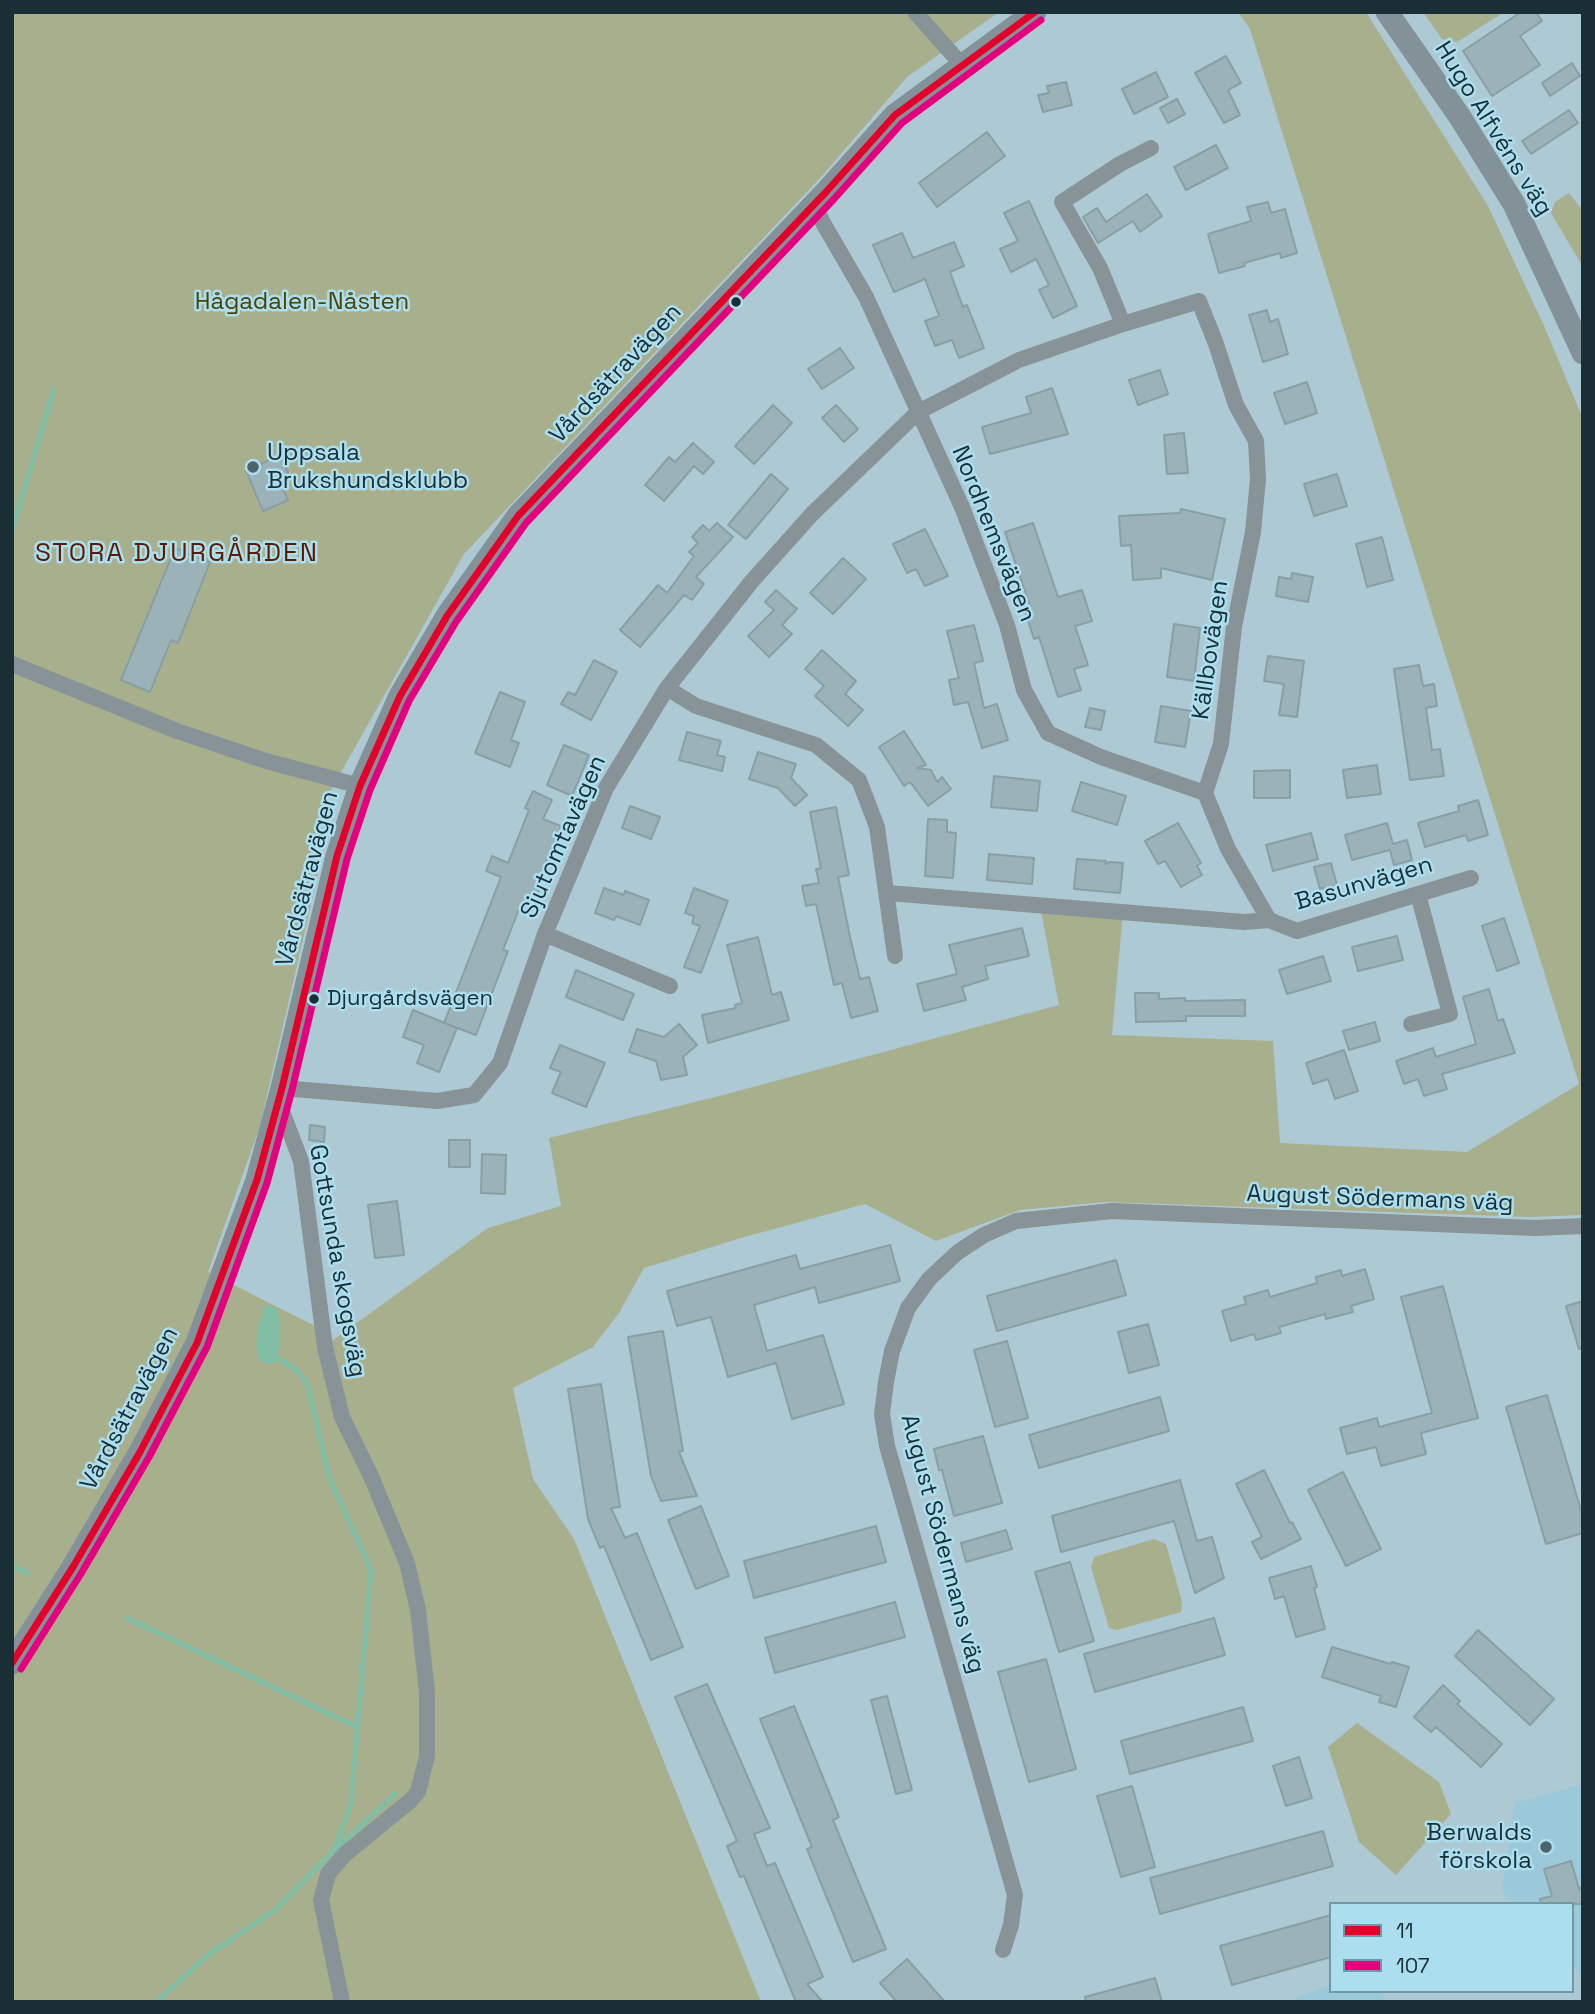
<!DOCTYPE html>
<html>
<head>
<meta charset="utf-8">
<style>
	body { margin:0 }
	#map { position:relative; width:1595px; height:2014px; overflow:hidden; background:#adc9d4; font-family:"Space Grotesk",sans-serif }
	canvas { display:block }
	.frame { position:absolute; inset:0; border:14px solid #1a2e35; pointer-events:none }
	.legend { position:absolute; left:1329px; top:1902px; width:245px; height:91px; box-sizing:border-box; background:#abdff0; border:2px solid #7198a5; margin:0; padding:9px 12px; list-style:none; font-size:21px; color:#1a2e35 }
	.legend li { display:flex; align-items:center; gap:14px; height:35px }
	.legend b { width:35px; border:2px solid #7198a5 }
</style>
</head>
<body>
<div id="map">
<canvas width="1595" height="2014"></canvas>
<div class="frame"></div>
<ul class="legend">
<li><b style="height:9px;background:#e4002b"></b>11</li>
<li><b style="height:9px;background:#e5007d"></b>107</li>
</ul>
</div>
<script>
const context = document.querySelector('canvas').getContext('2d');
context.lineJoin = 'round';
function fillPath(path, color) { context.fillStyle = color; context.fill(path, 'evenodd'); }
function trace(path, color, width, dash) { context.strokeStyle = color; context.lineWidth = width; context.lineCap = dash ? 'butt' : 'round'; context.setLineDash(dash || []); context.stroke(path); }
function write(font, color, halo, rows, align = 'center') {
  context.font = font + ' "Space Grotesk",sans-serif'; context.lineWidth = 5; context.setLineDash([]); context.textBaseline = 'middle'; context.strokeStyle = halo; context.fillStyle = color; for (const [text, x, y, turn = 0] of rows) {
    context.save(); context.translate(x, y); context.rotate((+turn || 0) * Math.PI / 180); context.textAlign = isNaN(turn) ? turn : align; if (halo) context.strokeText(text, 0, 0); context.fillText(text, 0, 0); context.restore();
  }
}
fillPath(new Path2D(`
	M1583 1784V1977L1572 1966V1904H1514L1502 1891 1515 1803Z
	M1331 1984V1991H1379L1388 2002H1287Z`), '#9bc9d9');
fillPath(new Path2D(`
	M12 12H999L907 77 822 176 464 554 327 797 311 852 318 874 260 1126 208 1272 327 1332 329 1343 488 1228 561 1206 549 1138 723 1095 1059 1005 1040 906 1123 912 1112 1035 1273 1041 1280 1143 1467 1152 1579 1084 1250 29 1238 12H1366L1488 206 1545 328 1583 419V1215L1530 1217 1105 1202 1020 1210 936 1241 865 1204 741 1238 644 1268 619 1313 593 1347 513 1388 533 1479 574 1539 761 2002H12Z
	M1423 12H1504L1457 42 1442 39Z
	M1569 193 1583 211V267L1551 213 1555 202Z
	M1154 1539 1166 1544 1182 1602 1181 1612 1117 1630 1109 1628 1091 1567 1094 1557Z
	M1357 1723 1439 1782 1451 1814 1396 1875 1359 1842 1328 1747Z`), '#a8af8c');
fillPath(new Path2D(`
	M268 1305 277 1308C280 1323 283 1349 274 1363L267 1364 259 1360C253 1342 258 1324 265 1306Z`), '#80bea6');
trace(new Path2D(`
	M12 531 54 389
	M12 1566 28 1573
	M127 1618 357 1727
	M338 1847 395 1794
	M156 2002 208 1955 275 1910 335 1849 351 1803 371 1570 329 1477 308 1385 297 1370 277 1358`), '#80bea6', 5);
const building = new Path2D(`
	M1521 12H1536L1542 21 1520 36 1540 65 1492 96 1463 51Z
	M1226 56 1241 83 1228 90 1240 115 1224 123 1195 73Z
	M1572 63 1580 76 1550 96 1542 83Z
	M1156 72 1168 97 1134 114 1122 89Z
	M1066 82 1072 105 1043 112 1038 95 1049 93 1047 86Z
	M1177 99 1185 114 1168 123 1160 108Z
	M1569 110 1578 123 1531 154 1522 141Z
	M987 132 1005 156 937 207 919 183Z
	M1216 145 1228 168 1186 190 1174 167Z
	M1147 194 1162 216 1140 232 1133 221 1098 243 1083 217 1097 208 1106 222Z
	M1029 201 1077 306 1053 318 1039 290 1049 285 1036 259 1011 272 1000 249 1018 241 1004 213Z
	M1268 202 1271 213 1285 209 1297 253 1281 258 1280 253 1244 263 1245 266 1219 273 1208 234 1251 221 1247 207Z
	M902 233 913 258 954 242 964 266 950 272 963 307 967 305 984 348 959 358 952 340 935 346 925 321 939 316 925 279 894 292 873 245Z
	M1267 310 1270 322 1278 319 1288 354 1263 362 1249 315Z
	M840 348 854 368 822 389 808 369Z
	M1160 370 1168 394 1138 405 1129 380Z
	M1307 382 1317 413 1285 424 1274 393Z
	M1052 388 1068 434 990 454 982 427 1031 413 1026 397Z
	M773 405 792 423 754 464 735 446Z
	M836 405 858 429 844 442 822 418Z
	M1184 433 1188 473 1167 474 1164 435Z
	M693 443 714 462 703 474 694 466 664 501 645 485 669 457 675 462Z
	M280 455 288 473 278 477 288 500 263 511 246 471Z
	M771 474 788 489 746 539 728 525Z
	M1337 474 1347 506 1314 516 1304 484Z
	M1181 509 1225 519 1212 580 1161 568V578L1133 580 1131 545 1121 546 1119 516 1180 513Z
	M717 523 733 537 696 577 704 584 692 600 684 595 640 647 620 630 658 585 667 593 694 556 689 552 698 543 692 537 703 525 709 531Z
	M1033 523 1058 597 1082 590 1092 621 1075 626 1088 665 1074 669 1081 690 1058 697 1039 637 1034 639 1024 608 1030 606 1005 532Z
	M925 529 948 576 925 586 916 569 907 573 893 544Z
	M1382 537 1393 580 1367 587 1356 544Z
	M175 548 210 562 178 643 171 640 150 692 121 680Z
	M843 558 866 579 833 614 810 593Z
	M1292 573 1313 577 1308 602 1276 596 1279 577 1291 579Z
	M776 590 797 609 782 625 792 634 769 657 748 636 774 610 765 602Z
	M1174 624 1200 628 1194 681 1167 677Z
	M974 625 983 661 974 663 984 708 997 704 1008 740 982 748 968 702 954 705 949 680 959 678 947 631Z
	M822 650 856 681 845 694 863 710 848 726 815 696 824 686 805 669Z
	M1268 656 1304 661 1297 717 1279 715 1284 684 1264 681Z
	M594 660 617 672 591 720 561 704 568 692 575 695Z
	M1419 665 1423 686 1434 684 1437 706 1426 708 1432 750 1440 749 1444 776 1410 780 1394 669Z
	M500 692 525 702 511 740 519 743 510 767 475 753Z
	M1161 706 1191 711 1185 747 1155 742Z
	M1090 708 1105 711 1101 730 1085 727Z
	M904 731 926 765 917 768 931 770 937 782 942 777 951 789 928 806 910 782 904 786 879 747Z
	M687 732 721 741 717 755 725 757 722 771 679 760Z
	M564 745 589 755 572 796 547 785Z
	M758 752 796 764 791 778 807 795 795 806 778 788 749 779Z
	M1377 765 1381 794 1347 798 1343 770Z
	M1290 770V798H1254V771Z
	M994 776 1040 781 1037 811 991 807Z
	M1081 782 1126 796 1117 825 1072 811Z
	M533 791 552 800 543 819 561 826 535 888 539 890 529 913 519 909 503 950 508 951 476 1035 444 1023 501 877 486 871 492 856 508 863 529 810 525 808Z
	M1478 800 1488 835 1468 841 1466 835 1425 847 1418 823 1459 811 1458 806Z
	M630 806 660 817 651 839 622 828Z
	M836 807 849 875 838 877 850 937 860 979 869 977 878 1011 851 1018 842 983 834 985 816 904 806 906 802 886 819 883 816 869 821 868 810 812Z
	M928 819 947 820V832L956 833 953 878 925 876Z
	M1178 823 1201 863 1197 866 1202 875 1181 887 1165 861 1158 864 1145 841Z
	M1387 823 1393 844 1407 840 1412 860 1394 865 1390 850 1352 860 1345 835Z
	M1311 833 1318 859 1273 871 1266 845Z
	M989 854 1034 858 1032 884 987 880Z
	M1077 859 1106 861 1105 864 1110 862 1123 863 1120 893 1074 889Z
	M1331 863 1337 885 1320 889 1314 867Z
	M604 888 624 895 625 891 649 900 640 925 616 916 614 920 595 913Z
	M694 888 728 901 701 973 684 967 700 926 692 923 694 916 685 913Z
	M1504 918 1519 963 1497 971 1482 926Z
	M1022 928 1029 956 985 966 988 979 962 987 966 1000 924 1011 917 984 957 974 949 945Z
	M1397 936 1403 960 1358 971 1352 947Z
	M758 937 772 995 781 992 789 1020 708 1043 702 1015 736 1008 735 1005 742 1003 727 945Z
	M1323 956 1331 981 1287 994 1279 970Z
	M576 970 634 994 623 1020 566 997Z
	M1489 989 1498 1021 1503 1019 1515 1053 1442 1074 1447 1089 1424 1096 1418 1079 1404 1084 1396 1061 1433 1048 1436 1057 1476 1044 1463 997Z
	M1135 993H1159V999L1185 998V1001L1245 1000V1016H1186V1021L1136 1022Z
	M413 1010 457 1028 439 1072 417 1063 424 1045 403 1037Z
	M1375 1022 1380 1041 1349 1050 1343 1031Z
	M679 1024 697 1045 683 1057 687 1075 661 1080 656 1061 629 1052 637 1029 664 1037Z
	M560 1045 605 1063 586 1107 552 1093 561 1072 550 1068Z
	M1344 1050 1358 1091 1335 1099 1328 1079 1313 1084 1306 1063Z
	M310 1125 325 1127 324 1142 309 1140Z
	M449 1140H470V1167H449Z
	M482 1154 506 1155 505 1194 481 1193Z
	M397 1201 404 1255 375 1258 368 1205Z
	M890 1245 900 1281 819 1303 815 1287 754 1305 767 1351 823 1335 844 1404 792 1419 776 1363 728 1377 711 1317 677 1326 667 1291 796 1255 800 1269Z
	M1116 1260 1126 1295 997 1331 987 1296Z
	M1365 1269 1374 1299 1351 1306 1353 1312 1326 1319 1325 1314 1279 1327 1281 1333 1256 1340 1254 1334 1231 1341 1222 1311 1246 1304 1244 1297 1268 1290 1270 1297 1317 1283 1316 1277 1341 1270 1342 1276Z
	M1443 1286 1478 1418 1421 1433 1426 1454 1381 1466 1376 1447 1347 1454 1340 1428 1377 1418 1379 1427 1432 1413 1401 1297Z
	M1583 1301V1348L1579 1349 1566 1306Z
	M1148 1324 1159 1365 1129 1373 1118 1332Z
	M663 1331 683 1451 679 1452 697 1496 661 1501 651 1476 628 1337Z
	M1007 1341 1028 1418 995 1427 974 1350Z
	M601 1384 620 1507 611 1508 625 1538 637 1533 683 1647 651 1660 604 1546 600 1548 588 1519 568 1389Z
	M1547 1395 1583 1517V1533L1546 1544 1506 1407Z
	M1160 1397 1169 1431 1039 1468 1029 1435Z
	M983 1436 1002 1503 954 1516 942 1470H939L934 1449Z
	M1264 1470 1290 1523 1292 1522 1301 1539 1261 1559 1252 1542 1262 1537 1236 1484Z
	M1343 1472 1381 1549 1346 1566 1308 1490Z
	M1180 1480 1197 1541 1212 1537 1224 1578 1195 1593 1174 1521 1061 1552 1052 1516Z
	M701 1506 729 1576 696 1589 668 1520Z
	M876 1526 886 1562 754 1598 744 1561Z
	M1006 1530 1012 1549 966 1562 961 1543Z
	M1070 1562 1094 1641 1059 1652 1035 1572Z
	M1311 1566 1317 1587 1314 1588 1325 1629 1296 1637 1284 1596 1275 1599 1269 1578Z
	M895 1602 905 1637 775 1673 765 1638Z
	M1214 1618 1225 1655 1095 1692 1084 1654Z
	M1478 1630 1554 1699 1530 1725 1455 1656Z
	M1332 1647 1391 1664 1392 1662 1409 1667 1396 1707 1379 1702 1381 1696 1322 1677Z
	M1046 1659 1076 1769 1029 1782 998 1672Z
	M707 1684 770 1828 754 1834 767 1866 775 1863 823 1977 807 1984 823 2002H796L744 1876 740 1877 727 1846 737 1841 675 1697Z
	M1443 1685 1460 1701 1457 1704 1502 1744 1481 1767 1436 1727 1431 1732 1414 1717Z
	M887 1696 912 1790 896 1794 871 1700Z
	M794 1706 839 1817 833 1820 886 1949 853 1962 807 1849 812 1847 760 1719Z
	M1243 1707 1253 1741 1130 1774 1121 1741Z
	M1299 1757 1312 1798 1286 1806 1273 1766Z
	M1132 1786 1155 1867 1121 1877 1097 1796Z
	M1323 1831 1333 1866 1160 1914 1150 1878Z
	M1571 1861 1579 1889 1583 1887V1904H1541L1540 1899 1552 1896 1544 1869Z
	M1331 1915V1957L1232 1985 1220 1946Z
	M907 1959 945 2002H897L880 1983Z
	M1155 1978 1162 2002H1086L1085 1997Z`);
fillPath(building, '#9bb2b8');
trace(building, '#889fa5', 2);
trace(new Path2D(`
	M915 12 962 65
	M814 203 822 221 866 297 962 507 1007 625 1024 690 1048 733 1101 757 1205 793
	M1123 324 1100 268 1062 202 1120 164 1151 148
	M12 664 177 731 266 761 360 786
	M667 688 696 706 816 745 859 780 877 827 895 956
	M1269 920 1297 931 1471 878
	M545 934 670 986
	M1411 1024 1450 1014 1418 894
	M282 1088 437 1101 474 1095 500 1063 545 934 606 788 667 688 752 581 812 514 918 412 1019 360 1123 324 1199 301 1216 344 1236 405 1256 441 1258 479 1253 532 1234 627 1221 744 1205 793 1228 849 1269 920 1244 922 888 893
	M278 1101 301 1161 325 1347 342 1417 371 1476 407 1563 418 1610 427 1692V1756L418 1792 410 1801 344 1855 328 1874 321 1900 342 2002
	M1003 1950 1011 1925 1015 1895 887 1446 882 1414 886 1382 892 1351 908 1308 929 1279 958 1252 984 1235 1016 1221 1112 1211 1535 1228 1583 1226`), '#889397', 16);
trace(new Path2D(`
	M1387 12 1460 117 1514 204 1583 353
	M12 1663 73 1567 140 1452 197 1343 257 1180 282 1088 337 856 360 786 400 696 447 616 518 516 826 192 895 115 1035 12`), '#839298', 23);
trace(new Path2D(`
	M12 1663 73 1567 140 1452 197 1343 257 1180 282 1088 337 856 360 786 400 696 447 616 518 516 826 192 895 115 1035 12`), '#e4002b', 7);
trace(new Path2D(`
	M21 1669 82 1572 149 1457 207 1347 267 1183 292 1090 347 859 370 790 409 701 456 622 526 523 834 199 902 123 1041 20`), '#e5007d', 7);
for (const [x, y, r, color] of [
	[736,302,6,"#1a2e35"],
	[253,467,7,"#4d646d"],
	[314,999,6,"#1a2e35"],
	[1546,1847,7,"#4d646d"]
]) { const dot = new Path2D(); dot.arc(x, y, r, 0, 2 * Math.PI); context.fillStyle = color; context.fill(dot); trace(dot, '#abdff0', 2.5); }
write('22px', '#1a2e35', '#abdff0', [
	["Djurgårdsvägen",327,999]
], 'left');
write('24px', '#1a2e35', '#abdff0', [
	["Hugo Alfvéns väg",1493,129,58],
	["Vårdsätravägen",616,374,-47],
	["Nordhemsvägen",993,534,68],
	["Källbovägen",1211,650,-82],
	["Sjutomtavägen",564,837,-66],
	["Vårdsätravägen",308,879,-75],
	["Basunvägen",1364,884,-16],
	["August Södermans väg",1380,1199,2],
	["Gottsunda skogsväg",337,1261,80],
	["Vårdsätravägen",130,1409,-62],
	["August Södermans väg",942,1544,75]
]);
write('24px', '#4b4304', '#abdff0', [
	["Hågadalen-Nåsten",302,302]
]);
write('24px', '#1a2e35', '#abdff0', [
	["Uppsala",267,453],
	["Brukshundsklubb",267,481],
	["Berwalds",1532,1833,"right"],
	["förskola",1532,1861,"right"]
], 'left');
context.letterSpacing = '2px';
write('26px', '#5b1b00', '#abdff0', [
	["STORA DJURGÅRDEN",177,554]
]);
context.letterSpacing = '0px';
</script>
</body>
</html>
